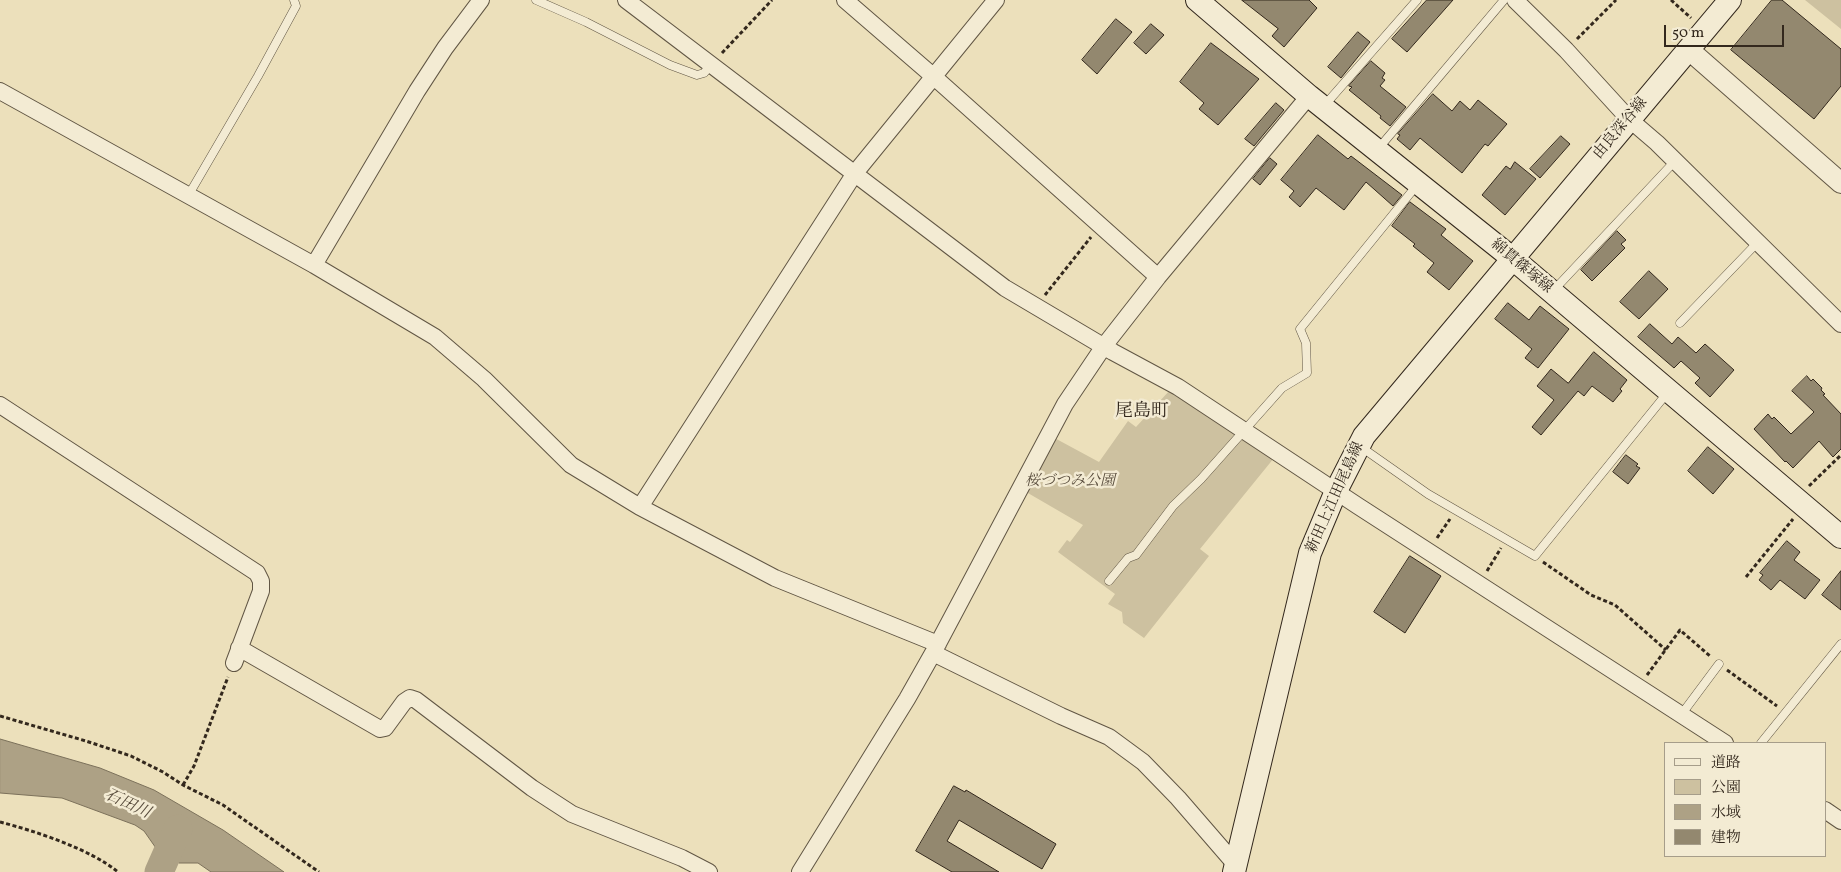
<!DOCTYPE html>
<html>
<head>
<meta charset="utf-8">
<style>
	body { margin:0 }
	#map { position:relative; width:1841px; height:872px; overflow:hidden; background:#ece0bb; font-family:Vollkorn,"Noto Serif JP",serif }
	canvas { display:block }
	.legend { position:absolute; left:1664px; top:742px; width:162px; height:115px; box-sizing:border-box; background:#f3ebd3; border:1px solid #a69d8a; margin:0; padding:6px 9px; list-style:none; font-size:15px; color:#33281d }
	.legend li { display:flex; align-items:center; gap:10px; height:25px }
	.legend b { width:25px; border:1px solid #a69d8a }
	.scale { position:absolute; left:1664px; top:25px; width:120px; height:22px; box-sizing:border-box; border:2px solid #33281d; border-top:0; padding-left:6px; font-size:15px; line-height:18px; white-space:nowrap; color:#33281d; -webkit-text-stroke:4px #f3ebd3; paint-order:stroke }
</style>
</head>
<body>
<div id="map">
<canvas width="1841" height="872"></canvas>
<ul class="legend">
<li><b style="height:6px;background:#f3ebd3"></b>道路</li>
<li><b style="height:14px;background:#cdc1a0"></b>公園</li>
<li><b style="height:14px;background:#ada185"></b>水域</li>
<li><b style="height:14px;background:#93886f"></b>建物</li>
</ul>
<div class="scale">50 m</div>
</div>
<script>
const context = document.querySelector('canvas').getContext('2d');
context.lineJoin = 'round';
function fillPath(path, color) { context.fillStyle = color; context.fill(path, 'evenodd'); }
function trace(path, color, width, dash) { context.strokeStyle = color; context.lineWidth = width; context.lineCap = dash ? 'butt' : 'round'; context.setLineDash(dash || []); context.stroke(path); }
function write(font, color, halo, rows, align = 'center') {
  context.font = font + ' Vollkorn,"Noto Serif JP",serif'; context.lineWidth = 5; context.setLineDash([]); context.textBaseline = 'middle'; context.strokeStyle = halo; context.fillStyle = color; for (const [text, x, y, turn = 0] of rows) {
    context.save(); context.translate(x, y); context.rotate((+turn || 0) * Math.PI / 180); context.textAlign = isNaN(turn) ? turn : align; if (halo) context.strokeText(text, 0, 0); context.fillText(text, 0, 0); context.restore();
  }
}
fillPath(new Path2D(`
	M1805 0H1841V29Z
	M1170 390 1274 458 1200 549 1209 556 1144 638 1123 623 1122 612 1108 604 1115 594 1058 552 1067 540 1070 542 1083 525 1021 489 1049 435 1099 462 1128 421 1136 427Z`), '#cdc1a0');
const water = new Path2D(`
	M0 739 100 768 154 790 223 830 284 872H211L198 863H179L158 851 144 831 135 825 62 798 0 793Z`);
fillPath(water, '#ada185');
trace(water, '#7c715b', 1);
trace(new Path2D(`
	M159 872 178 829`), '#ada185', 29);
const building = new Path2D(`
	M1242 0H1309L1317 8 1284 47 1272 36 1278 29Z
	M1427 0H1453L1407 52 1392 39Z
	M1772 0H1782L1841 49V86L1814 119 1731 50Z
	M1116 19 1132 32 1097 74 1082 60Z
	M1151 24 1164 35 1146 54 1134 43Z
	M1358 32 1370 42 1341 78 1328 67Z
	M1211 43 1259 79 1218 125 1199 109 1204 103 1180 82Z
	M1371 61 1385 73 1382 78 1385 80 1380 86 1406 107 1390 126 1380 118 1381 116 1349 90 1352 87 1349 86Z
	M1433 94 1452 111 1460 101 1470 110 1478 100 1507 124 1488 146 1485 144 1462 173 1420 138 1410 150 1397 139 1400 135 1398 134Z
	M1276 103 1284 110 1254 146 1245 139Z
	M1318 135 1348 159 1351 156 1402 195 1393 206 1366 182 1344 210 1316 188 1300 207 1289 197 1294 191 1281 180Z
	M1561 136 1570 144 1540 178 1530 169Z
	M1270 158 1277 164 1260 185 1253 179Z
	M1515 162 1536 179 1505 215 1482 195 1506 166 1510 169Z
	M1410 202 1446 229 1441 235 1473 261 1449 290 1427 272 1434 263 1413 246 1415 244 1392 226Z
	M1617 231 1626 240 1621 244 1625 248 1592 281 1581 270Z
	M1649 271 1668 289 1639 319 1620 302Z
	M1508 303 1529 320 1540 306 1569 329 1538 368 1525 358 1532 349 1495 319Z
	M1650 324 1672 344 1678 337 1696 353 1705 344 1734 370 1710 397 1695 383 1700 378 1681 361 1674 368 1638 337Z
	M1594 352 1627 380 1620 389 1622 391 1613 402 1592 386 1584 396 1578 391 1541 435 1532 427 1554 400 1537 386 1551 369 1568 383Z
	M1807 376 1811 381 1813 379 1822 388 1821 390 1825 394 1823 395 1841 414V449L1833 457 1819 441 1793 468 1786 461 1785 462 1754 429 1768 414 1772 419 1774 417 1791 434 1814 412 1792 391Z
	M1708 447 1734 469 1713 494 1688 471Z
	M1626 455 1638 464 1636 466 1640 468 1628 484 1613 472Z
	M1787 541 1800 552 1794 560 1820 580 1805 599 1780 580 1771 590 1759 580 1763 575 1760 573Z
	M1410 556 1441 576 1405 633 1374 612Z
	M1841 571V610L1822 595Z
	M954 786 965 792 966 790 1056 844 1042 869 959 820 947 841 999 872H952L916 851Z`);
fillPath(building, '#93886f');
trace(building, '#33281d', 1);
const service = new Path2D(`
	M536 0 586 22 670 65 697 75 704 73 711 65
	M1324 106 1417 0
	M1378 149 1504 0
	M188 196 258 76 296 6 294 0
	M1553 291 1675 161
	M1680 323 1758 242
	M1361 447 1428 494 1535 556 1668 392
	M1109 581 1128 558 1136 555 1173 506 1201 479 1282 388 1307 373 1306 343 1300 329 1417 185
	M1681 715 1719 664
	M1761 743 1841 644`);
const minor = new Path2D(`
	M626 0 1005 288 1113 352 1178 387 1358 506 1725 743
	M845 0 933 76 1158 277
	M1515 0 1566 50 1629 119 1657 143 1841 324
	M0 91 314 265 435 337 484 379 571 465 640 507 775 578 938 644
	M314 265 417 91 445 48 481 0
	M0 405 257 573 261 581V591L234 663
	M640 507 855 173 996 0
	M239 648 380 729 385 728 404 702 410 698 416 700 532 788 572 814 682 858 709 872
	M933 653 1061 716 1109 737 1143 762 1178 798 1236 865
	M1825 810 1841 821
	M800 872 907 699 933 653 1065 404 1104 346 1158 277 1309 96`);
const tertiary = new Path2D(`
	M1688 49 1841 183`);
const secondary = new Path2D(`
	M1197 0 1309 96 1512 258 1841 537
	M1234 872 1310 553 1336 491 1364 436 1730 0`);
trace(service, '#615644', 9);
trace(minor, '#615644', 18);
trace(tertiary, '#615644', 22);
trace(secondary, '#33281d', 24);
trace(new Path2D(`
	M1671 0 1691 18
	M1577 39 1616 0
	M722 53 772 0
	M1045 295 1091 237
	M1809 486 1841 455
	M1437 538 1450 519
	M1543 562 1591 595 1615 605 1666 650
	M1487 571 1501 548
	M1746 577 1793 519
	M1727 670 1777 706
	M1647 675 1680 630 1711 657
	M0 716 86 741 131 756 163 772 183 785 223 805 319 872
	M183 785 194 766 228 677
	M0 822C35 831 90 849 118 872`), '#33281d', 3, [4, 2.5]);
trace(service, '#f3ebd3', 8);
trace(minor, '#f3ebd3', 16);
trace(tertiary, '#f3ebd3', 20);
trace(secondary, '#f3ebd3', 22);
write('15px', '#33281d', '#f3ebd3', [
	["由良深谷線",1621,129,-50],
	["綿貫篠塚線",1521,267,40],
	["新田上江田尾島線",1336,498,-66]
]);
write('italic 15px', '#5a4e3e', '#f3ebd3', [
	["桜づつみ公園",1070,482]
]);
write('italic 16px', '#584c3c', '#f3ebd3', [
	["石田川",127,805,25]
]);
write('18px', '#33281d', '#f3ebd3', [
	["尾島町",1142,413]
]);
</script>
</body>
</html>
